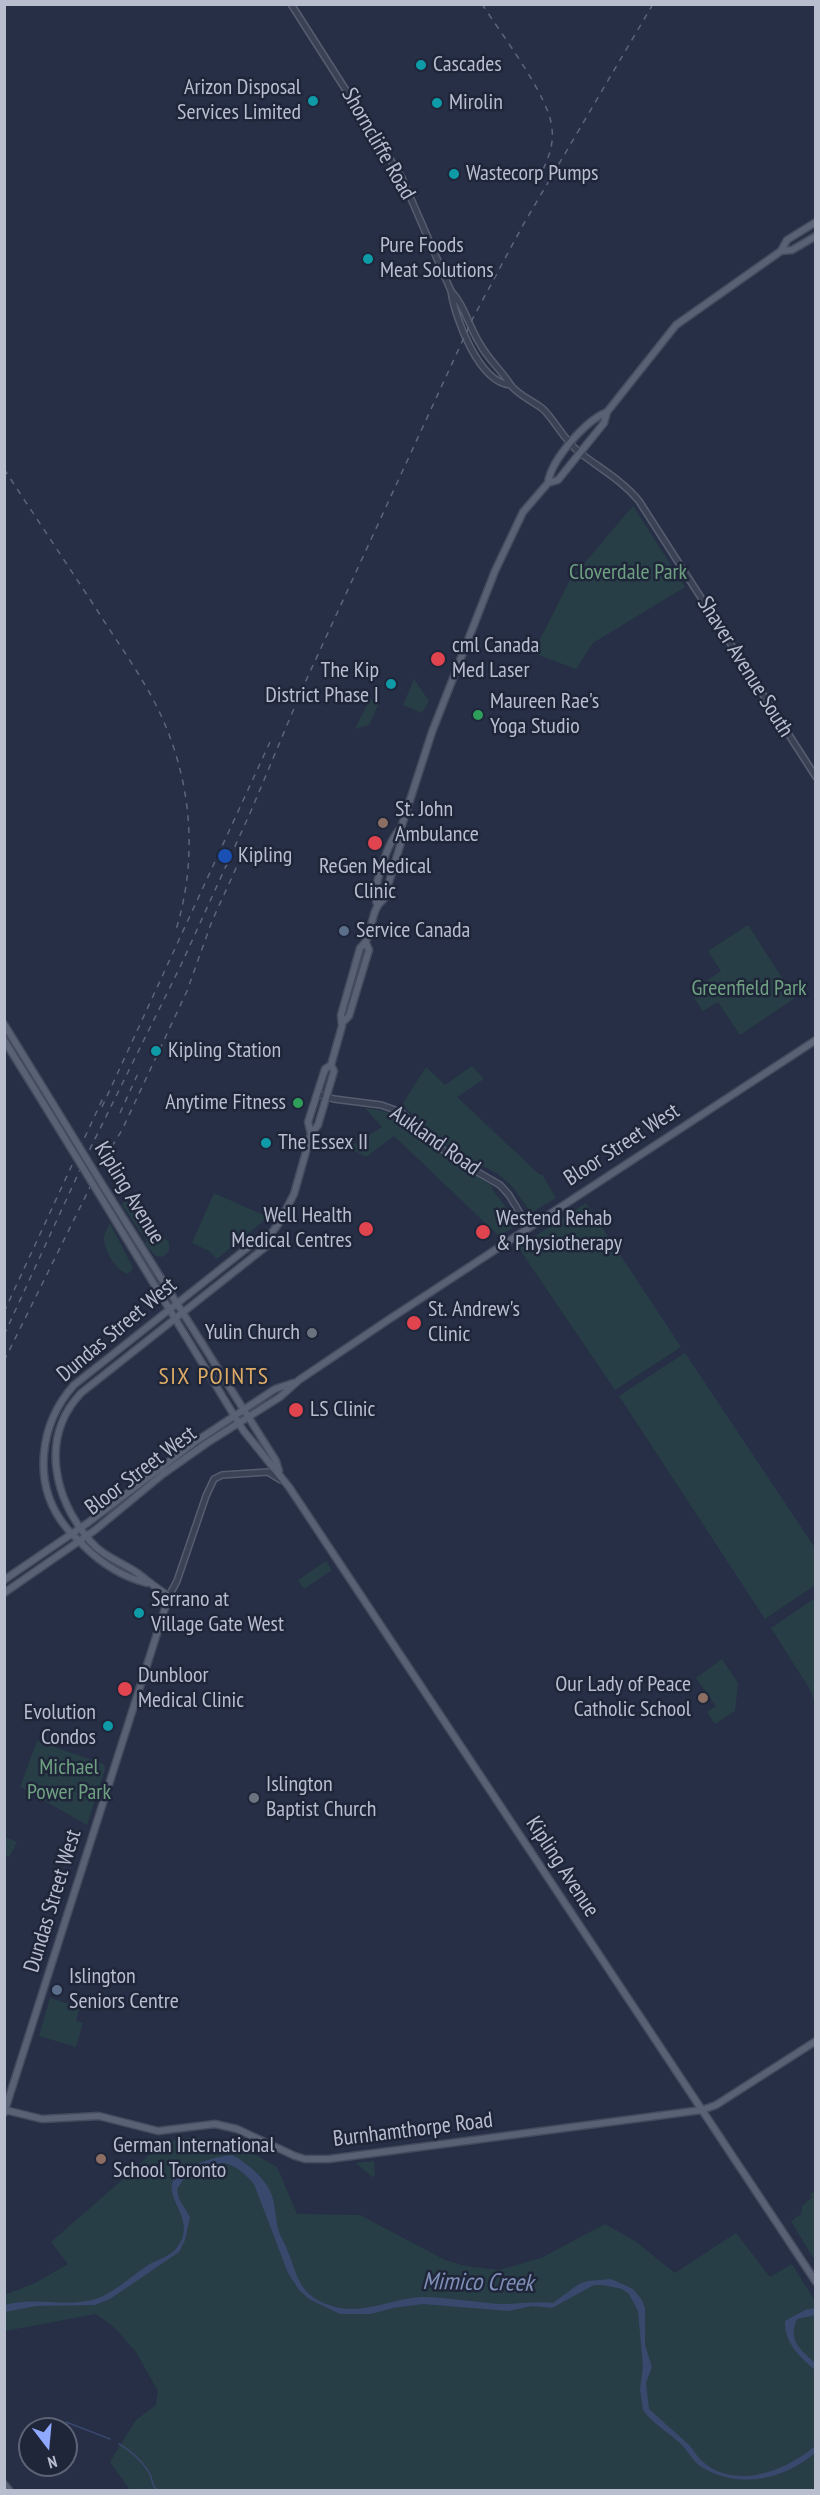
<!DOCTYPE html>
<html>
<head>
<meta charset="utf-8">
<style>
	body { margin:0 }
	#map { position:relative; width:820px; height:2495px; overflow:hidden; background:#262f45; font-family:"PT Sans Narrow",sans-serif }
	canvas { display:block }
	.frame { position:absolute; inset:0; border:6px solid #b8bece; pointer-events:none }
	.north { position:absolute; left:18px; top:2417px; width:60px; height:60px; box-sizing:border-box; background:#1f263a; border:2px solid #5c6375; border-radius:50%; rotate:164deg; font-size:16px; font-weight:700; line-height:24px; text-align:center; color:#b8bece }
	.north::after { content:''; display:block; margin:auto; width:21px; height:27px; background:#8ea9fe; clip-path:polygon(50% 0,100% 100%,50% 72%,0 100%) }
</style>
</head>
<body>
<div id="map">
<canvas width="820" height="2495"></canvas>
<div class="frame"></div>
<div class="north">N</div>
</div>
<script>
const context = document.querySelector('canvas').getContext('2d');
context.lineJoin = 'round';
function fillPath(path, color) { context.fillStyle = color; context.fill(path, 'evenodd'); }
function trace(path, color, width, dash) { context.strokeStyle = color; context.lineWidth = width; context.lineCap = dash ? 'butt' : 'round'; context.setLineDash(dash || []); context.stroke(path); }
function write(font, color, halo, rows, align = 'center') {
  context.font = font + ' "PT Sans Narrow",sans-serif'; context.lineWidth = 5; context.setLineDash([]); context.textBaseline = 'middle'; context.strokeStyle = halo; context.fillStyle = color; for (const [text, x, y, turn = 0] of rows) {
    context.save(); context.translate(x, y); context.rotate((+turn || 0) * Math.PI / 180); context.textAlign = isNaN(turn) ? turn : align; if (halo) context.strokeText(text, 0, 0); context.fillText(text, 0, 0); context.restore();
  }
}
fillPath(new Path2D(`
	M633 506 685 587 593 643 576 669 533 653 570 580Z
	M414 679 429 701 422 713 403 705Z
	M370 699 379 703 369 725 355 729Z
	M748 925 795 998 740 1035 718 1002 703 1011 690 992 721 971 708 951Z
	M472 1066 484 1079 457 1097 540 1175 542 1174 556 1198 531 1213 512 1186 498 1174 448 1148 402 1105 426 1067 445 1085Z
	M365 1108C414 1114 411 1132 446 1157 461 1168 478 1176 493 1187L492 1189 512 1215 514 1227 499 1236 394 1136 366 1157 353 1150V1145L382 1127Z
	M214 1193 268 1217 217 1259 209 1251 192 1243Z
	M129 1200 152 1227 169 1242V1251C159 1264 152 1253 145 1243L147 1241 122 1205 123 1202Z
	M586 1203 681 1347 615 1390 518 1247Z
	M110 1223 133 1268 128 1274C116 1271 103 1249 104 1237 105 1232 108 1227 110 1223Z
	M685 1353 815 1548V1585L765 1619 619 1396Z
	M326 1561 332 1570 304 1589 298 1580Z
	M815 1598V1705L811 1691 771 1628Z
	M722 1659 738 1683 735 1711 715 1724 707 1712 716 1706 696 1678Z
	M37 1741 104 1764 105 1769 87 1825 20 1787Z
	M5 1837 17 1842 9 1857 5 1855Z
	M50 1998 80 2007 76 2021 83 2023 76 2047 39 2036Z
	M192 2137 233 2142 277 2167 297 2214 360 2215 445 2260 465 2266 499 2270 541 2258 605 2224 635 2241 675 2273 736 2233 770 2277 792 2264 815 2301V2490H130L110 2462 136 2420 156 2405 158 2391 136 2352 115 2328 96 2314 5 2331V2295L35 2283 68 2264 51 2242 138 2166 155 2149 158 2143Z
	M374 2161 375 2176 372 2177 356 2163Z
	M815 2191V2261L791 2221 801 2214 802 2206 812 2197 810 2194Z`), '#283e46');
fillPath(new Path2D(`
	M232 2155C246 2162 265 2178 271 2193 276 2205 275 2220 279 2232 281 2238 285 2243 287 2249 298 2277 299 2296 332 2306 362 2316 392 2298 422 2297 449 2297 476 2303 503 2304 520 2304 536 2301 553 2303L579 2284 587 2281 611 2279 633 2289 642 2300 645 2308V2345L652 2367 646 2383 649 2409C662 2421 675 2432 687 2443 693 2448 696 2456 702 2461 735 2491 786 2471 815 2446V2453C783 2480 741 2489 703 2468 694 2463 688 2451 681 2444 668 2432 653 2424 643 2410L640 2389 643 2367 638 2311 629 2294 622 2289 603 2285H594L552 2308 532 2306 509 2311 423 2304 393 2308 371 2314H340L309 2299 299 2290 288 2273 254 2184C245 2174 235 2164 222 2163L186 2176 177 2189 179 2199 190 2217 185 2240 179 2252 110 2299 95 2305 36 2306 5 2312V2305C34 2297 58 2306 87 2301 110 2298 130 2276 150 2264 157 2260 167 2257 174 2251 208 2216 140 2188 192 2166 205 2161 218 2156 232 2155Z
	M815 2308V2315L797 2319C787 2340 801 2350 815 2363V2370C800 2357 784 2343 785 2321L805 2310Z`), '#39486d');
trace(new Path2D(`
	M66 2422 110 2439
	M119 2444C130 2450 147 2465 151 2477 153 2483 152 2486 157 2490`), '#39486d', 1.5);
const minor = new Path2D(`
	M291 4 402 178 451 291C455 319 479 382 510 385
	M451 291C465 306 469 327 480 344 488 359 501 370 510 384 516 394 533 401 543 409 556 422 564 440 579 452 599 468 622 480 639 501L816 777
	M317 1094 334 1099 381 1105 401 1112 450 1156 500 1185 509 1195 529 1228
	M169 1596 177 1581 206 1496 214 1479 222 1475 268 1472 281 1480`);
const major = new Path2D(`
	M781 251 792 250 816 236
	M548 483C551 460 585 421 607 412
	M377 904C371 889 389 839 401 828
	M342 1023 349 1016 369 950 366 943
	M4 1024 39 1081
	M4 1040 32 1085
	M311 1134 308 1122 325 1069 331 1065
	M105 1189 276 1461 279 1471
	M99 1194 243 1430 289 1487 816 2282
	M4 1580 89 1522 195 1442 275 1389 293 1383
	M147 1583C123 1577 101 1563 84 1546 78 1539 70 1533 65 1526 31 1483 40 1423 74 1385L256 1241 270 1235
	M4 1593 95 1530 163 1474 207 1443 280 1397 299 1380 388 1320 816 1040
	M5 2110 42 2119 99 2116 158 2131 215 2124 237 2129 295 2156 305 2159H329L702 2110 716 2105 816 2041
	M4 2113 169 1596C157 1589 147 1580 136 1572 121 1562 103 1556 91 1542 54 1499 39 1438 81 1393L268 1245 270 1235 279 1223 294 1194 311 1134 318 1125 334 1071 331 1065 342 1026 341 1015 360 948C375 936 368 911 384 899L402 839 401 828 432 732 495 571 523 512 548 483 558 480 604 423 607 412 676 325 781 251 787 240 816 222
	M4 2484 9 2490`);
trace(minor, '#565d6f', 8);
trace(major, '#444b5e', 9);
trace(minor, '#3b4255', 5);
trace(major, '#596174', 6);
trace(new Path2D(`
	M482 4C501 34 550 97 552 129 554 145 548 159 541 174
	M4 469C35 516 66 563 97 610 117 642 140 673 157 707 192 778 199 858 175 933
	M102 1107 270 742
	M120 1113 140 1069
	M4 1312 103 1098
	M4 1335 85 1159 181 965 251 811 303 687 473 318 523 225 653 4
	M4 1361 102 1163 122 1130 187 991 212 921 237 866`), '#5d657c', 1.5, [6, 6]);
const majorBridge = new Path2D(`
	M39 1081 105 1189
	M32 1085 99 1194`);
trace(majorBridge, '#444b5e', 9, []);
trace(majorBridge, '#596174', 6);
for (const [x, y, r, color] of [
	[421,65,6,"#0f9aa8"],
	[313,101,6,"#0f9aa8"],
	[437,103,6,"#0f9aa8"],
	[454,174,6,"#0f9aa8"],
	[368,259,6,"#0f9aa8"],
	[438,659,8,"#e0444e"],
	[391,684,6,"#0f9aa8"],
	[478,715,6,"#2e9e5b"],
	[383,823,6,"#8d6e63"],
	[375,843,8,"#e0444e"],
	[225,856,8,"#1a4fb4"],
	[344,931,6,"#5c6f8a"],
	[156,1051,6,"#0f9aa8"],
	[298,1103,6,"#2e9e5b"],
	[266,1143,6,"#0f9aa8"],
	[366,1229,8,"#e0444e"],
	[483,1232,8,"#e0444e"],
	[414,1323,8,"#e0444e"],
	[312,1333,6,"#6b7280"],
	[296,1410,8,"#e0444e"],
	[139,1613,6,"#0f9aa8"],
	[125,1689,8,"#e0444e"],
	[703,1698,6,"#8d6e63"],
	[108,1726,6,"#0f9aa8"],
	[254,1798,6,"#6b7280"],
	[57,1990,6,"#5c6f8a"],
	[101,2159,6,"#8d6e63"]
]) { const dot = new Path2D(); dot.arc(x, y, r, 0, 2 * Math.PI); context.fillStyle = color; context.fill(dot); trace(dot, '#1f263a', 2); }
write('22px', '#b8bece', '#1f263a', [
	["Cascades",433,65],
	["Arizon Disposal",301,88,"right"],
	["Services Limited",301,113,"right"],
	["Mirolin",449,103],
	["Wastecorp Pumps",466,174],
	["Pure Foods",380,246],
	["Meat Solutions",380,271],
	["cml Canada",452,646],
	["Med Laser",452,671],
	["The Kip",379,671,"right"],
	["District Phase I",379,696,"right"],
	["Maureen Rae's",490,702],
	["Yoga Studio",490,727],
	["St. John",395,810],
	["Ambulance",395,835],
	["Kipling",238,856],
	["ReGen Medical",375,867,"center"],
	["Clinic",375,892,"center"],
	["Service Canada",356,931],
	["Kipling Station",168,1051],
	["Anytime Fitness",286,1103,"right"],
	["The Essex II",278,1143],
	["Well Health",352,1216,"right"],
	["Medical Centres",352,1241,"right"],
	["Westend Rehab",496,1219],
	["& Physiotherapy",496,1244],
	["St. Andrew's",428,1310],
	["Clinic",428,1335],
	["Yulin Church",300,1333,"right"],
	["LS Clinic",310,1410],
	["Serrano at",151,1600],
	["Village Gate West",151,1625],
	["Dunbloor",138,1676],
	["Medical Clinic",138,1701],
	["Our Lady of Peace",691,1685,"right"],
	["Catholic School",691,1710,"right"],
	["Evolution",96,1713,"right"],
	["Condos",96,1738,"right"],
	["Islington",266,1785],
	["Baptist Church",266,1810],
	["Islington",69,1977],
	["Seniors Centre",69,2002],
	["German International",113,2146],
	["School Toronto",113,2171]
], 'left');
write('22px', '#b8bece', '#1f263a', [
	["Shorncliffe Road",378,144,60],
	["Shaver Avenue South",745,667,58],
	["Aukland Road",435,1141,35],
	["Bloor Street West",622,1145,-33],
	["Kipling Avenue",129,1193,59],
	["Dundas Street West",117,1330,-40],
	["Bloor Street West",141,1471,-37],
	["Kipling Avenue",562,1867,57],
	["Dundas Street West",53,1901,-73],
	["Burnhamthorpe Road",413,2130,-7]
]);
write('22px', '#6ea081', '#1f263a', [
	["Cloverdale Park",628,573],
	["Greenfield Park",749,989],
	["Michael",69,1768],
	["Power Park",69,1793]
]);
context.letterSpacing = '1.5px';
write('24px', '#dcaa65', '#1f263a', [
	["SIX POINTS",214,1377]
]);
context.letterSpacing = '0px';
write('italic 24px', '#7e8eb6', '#1f263a', [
	["Mimico Creek",478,2283,1]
]);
</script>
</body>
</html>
